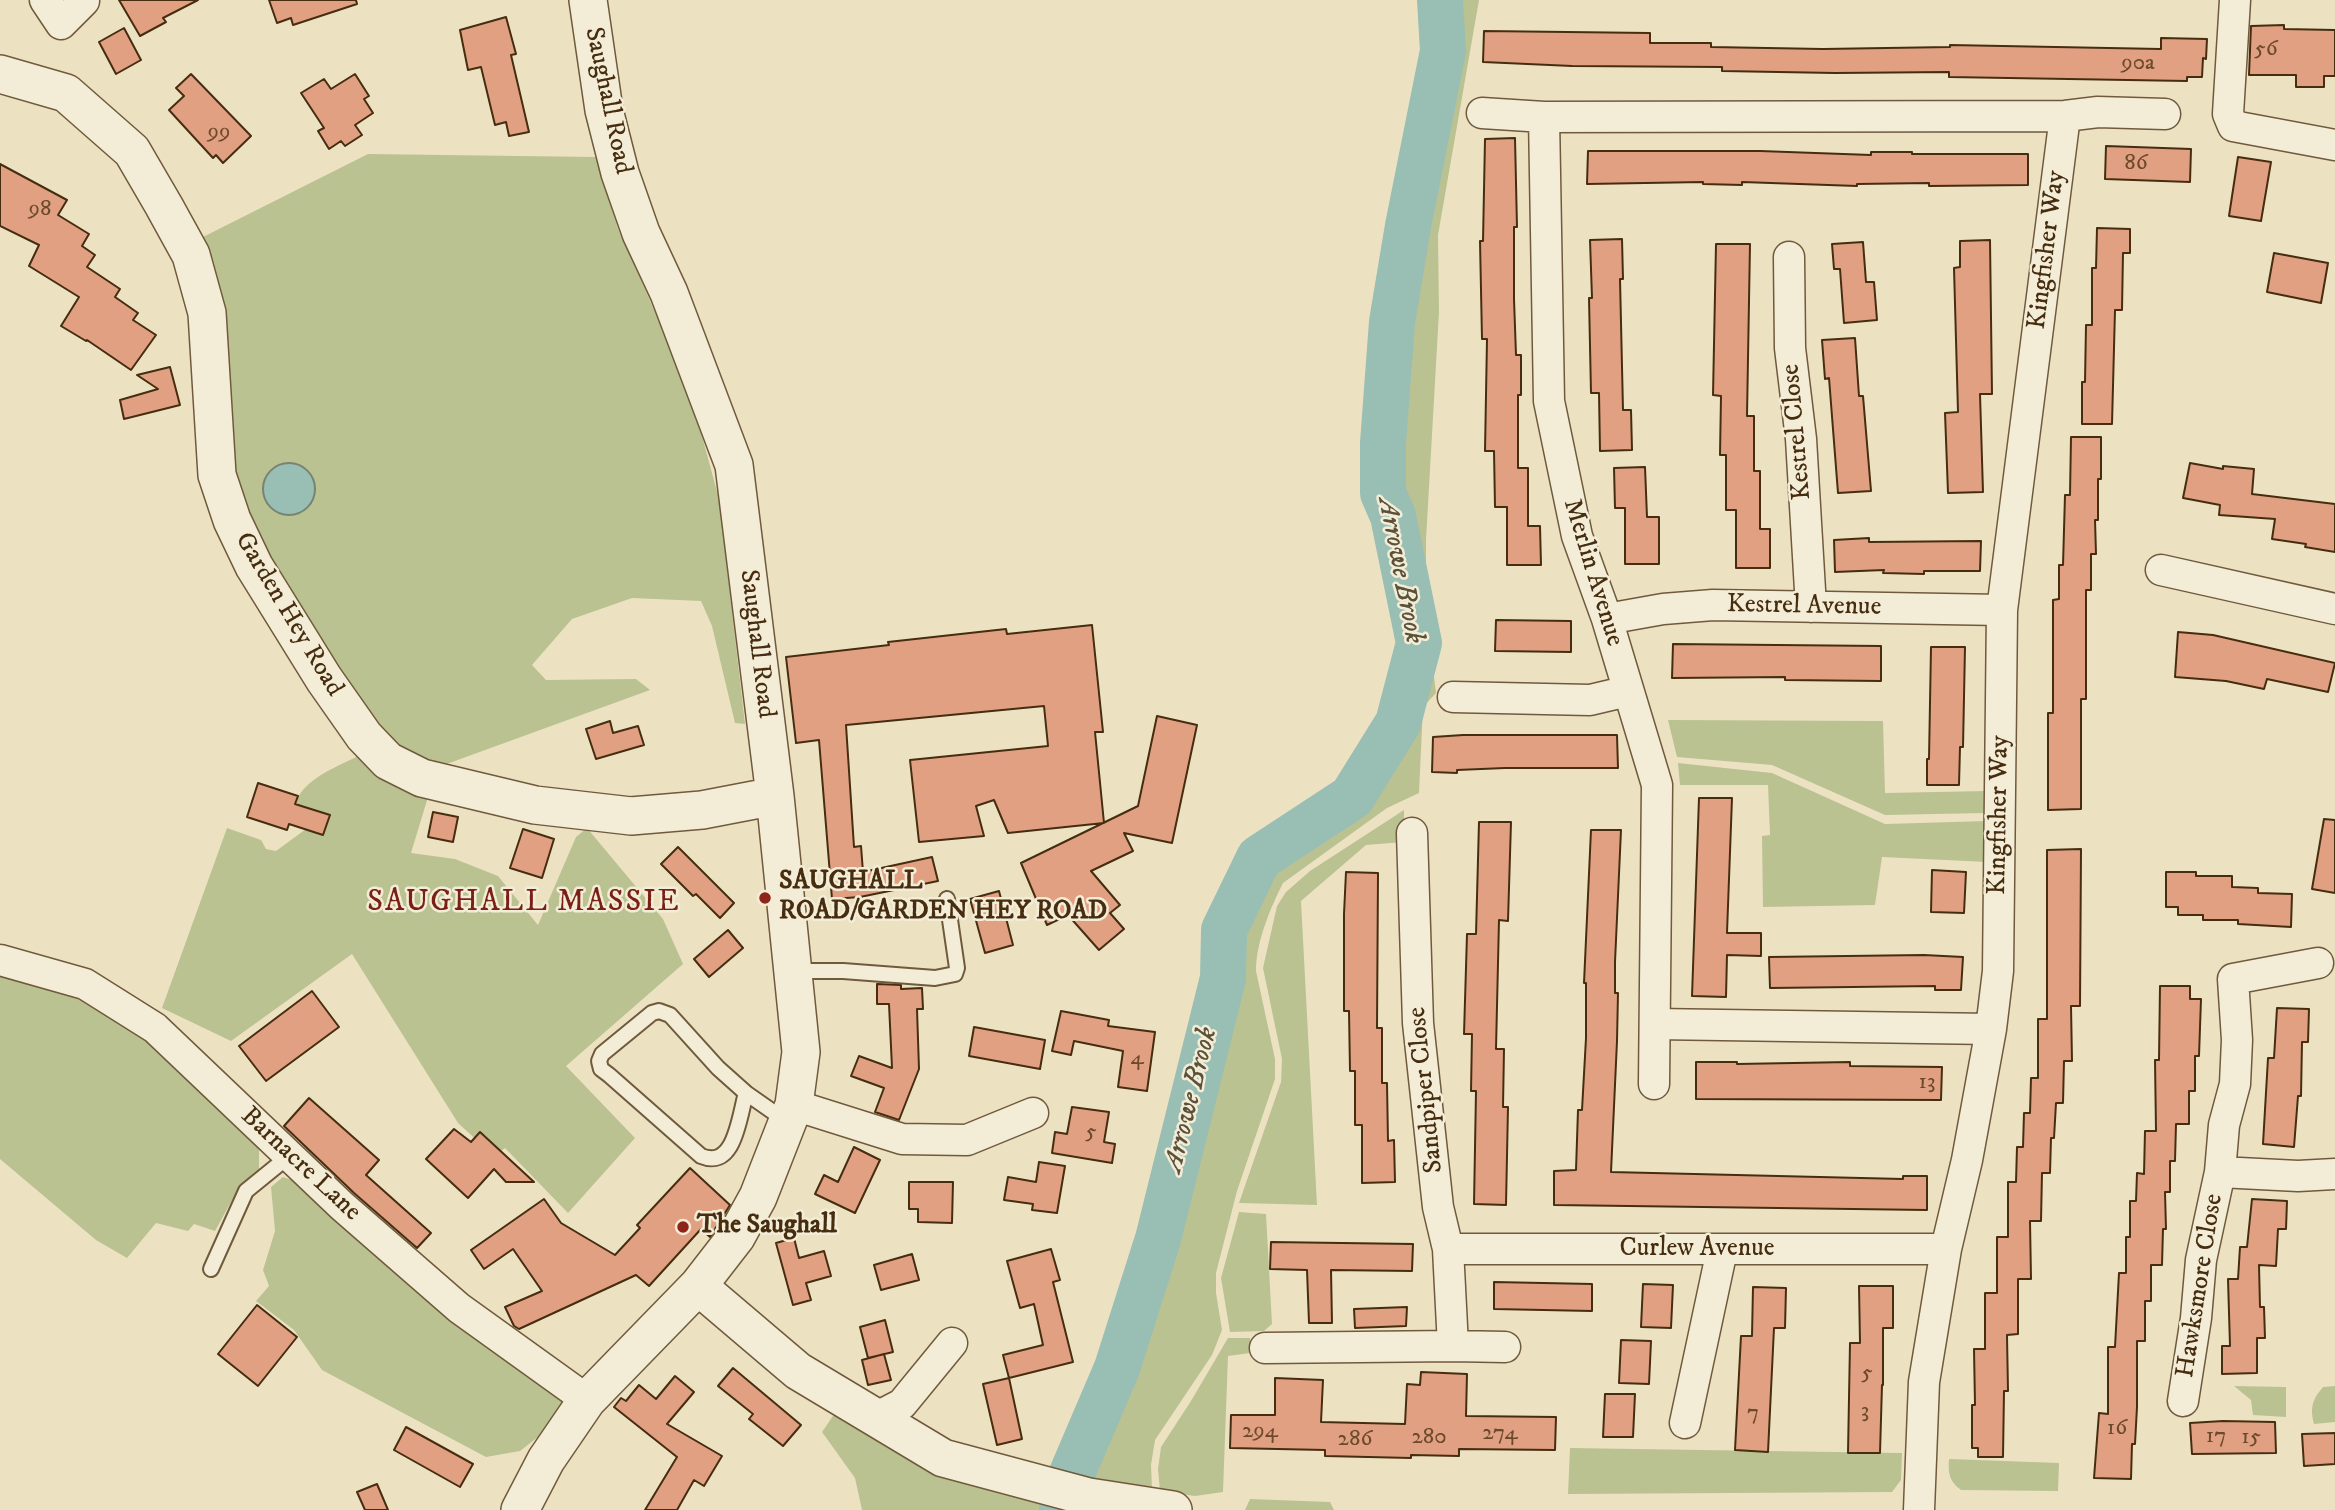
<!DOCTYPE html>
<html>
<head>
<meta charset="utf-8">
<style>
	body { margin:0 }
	canvas { display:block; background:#ece2c2 }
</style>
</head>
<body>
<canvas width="2335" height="1510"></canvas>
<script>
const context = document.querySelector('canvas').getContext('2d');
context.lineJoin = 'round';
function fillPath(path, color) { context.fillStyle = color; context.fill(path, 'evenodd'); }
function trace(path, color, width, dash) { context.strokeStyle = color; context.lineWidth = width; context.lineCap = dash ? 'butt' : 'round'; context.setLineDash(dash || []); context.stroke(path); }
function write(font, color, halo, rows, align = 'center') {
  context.font = font + ' "IM FELL DW Pica",serif'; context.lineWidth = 5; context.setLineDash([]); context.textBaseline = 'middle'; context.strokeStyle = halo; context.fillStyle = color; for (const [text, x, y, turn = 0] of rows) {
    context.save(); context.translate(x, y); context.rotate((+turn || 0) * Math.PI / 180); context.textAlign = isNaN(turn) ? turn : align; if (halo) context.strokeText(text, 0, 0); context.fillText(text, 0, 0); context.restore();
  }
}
fillPath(new Path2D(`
	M1440 0H1479L1438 235 1439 312 1426 540V611L1436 693 1423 707 1419 793 1387 808 1283 883C1270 909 1256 942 1256 971L1275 1059V1079L1237 1191 1216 1273V1293L1222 1330 1212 1355 1155 1440 1151 1465 1152 1490 1087 1478 1080 1468 1094 1436 1133 1370 1169 1267 1235 949 1251 889 1276 858 1329 829 1375 784 1403 731 1419 643 1393 516 1383 493 1386 416 1392 322 1408 226 1443 51Z
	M368 154 596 157 618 229 689 388 719 499 745 724 735 723 712 626 701 601 632 598 572 619 532 665 546 680 636 679 650 690 433 769 370 727 236 503 197 240Z
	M1668 720 1883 721 1885 793 1987 791 1986 813 1885 815 1772 765 1677 757Z
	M360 755 404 791 412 785 428 797 411 853 455 859 498 876 538 925 576 837 587 828 663 919 683 964 566 1066 635 1138 568 1213 505 1148 494 1156 458 1123 352 954 231 1041 162 1008 227 828 261 840 266 849 276 851 306 829 323 835 329 815 295 804C304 778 337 767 360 755Z
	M1678 763 1772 773 1885 824 1987 821V862L1882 857 1875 905 1763 907 1762 836 1770 835 1768 785H1680Z
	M1404 810V842L1366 845 1301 901 1317 1205 1239 1203 1281 1082 1282 1059 1263 968 1277 906 1286 892 1310 871Z
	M0 974 32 978 108 1013 189 1074 259 1148V1170L241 1184 215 1231 194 1224 188 1231 156 1223 127 1258 96 1240 0 1159Z
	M283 1177 306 1185 563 1397 561 1419 520 1451 486 1457 322 1370 294 1330 256 1301 269 1286 263 1270 275 1231 271 1187Z
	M1239 1212 1266 1214 1272 1324 1264 1331 1230 1332 1221 1278Z
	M1228 1338H1250V1353L1228 1356 1223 1492 1195 1496 1160 1491 1158 1469 1161 1447 1191 1401Z
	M2234 1386 2286 1387V1417L2253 1415 2251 1400Z
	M2335 1386V1422L2314 1424C2310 1408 2312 1400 2323 1387Z
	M835 1413 924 1466 1001 1494 1050 1497 1045 1510H862L855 1478 822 1432Z
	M1570 1448 1902 1453 1901 1480 1892 1492 1568 1494Z
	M1949 1459 2059 1463 2058 1491 1961 1490C1949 1481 1948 1473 1949 1459Z
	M1250 1499 1330 1502 1334 1510H1245Z`), '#bbc291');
const water = new Path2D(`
	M263 489a26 26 0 1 1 52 0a26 26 0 1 1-52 0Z`);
fillPath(water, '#99beb4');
trace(water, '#788472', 2);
trace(new Path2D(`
	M1062 1510 1070 1478 1117 1368 1158 1239 1223 978 1224 930 1259 858 1352 797 1398 723 1419 643 1393 516 1383 493V443L1392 322 1408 226 1443 51 1440 0`), '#99beb4', 46);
const building = new Path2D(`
	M119 0H198L163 18 166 22 140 36Z
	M269 0H356L357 4 293 25 291 18 277 23Z
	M506 17 516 54 511 55 529 132 509 136 506 122 495 125 481 67 468 70 460 30Z
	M2284 25V29L2335 30V76H2324V87H2296V75H2249L2251 26Z
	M124 28 141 60 116 74 99 42Z
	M1484 31 1650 33V43H1711V47L1823 49 1950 47V45L2161 49V38L2207 39 2206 59 2203 58 2202 77H2187V81L1949 77V72L1835 73 1722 71V67L1572 66 1483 62Z
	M191 74 251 136 223 163 216 155 213 158 169 110 184 96 176 88Z
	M355 74 369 96 364 99 373 113 355 125 362 135 345 146 341 141 329 149 318 131 324 128 301 93 324 79 331 89Z
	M1515 138 1517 227H1514V299L1516 355H1521V395H1518V468H1528V526H1540L1541 565H1507V507H1495L1494 451H1485L1487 339H1482L1480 241H1483L1485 139Z
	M2106 146 2191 149 2190 182 2105 179Z
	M1588 151H1760L1871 155V152H1912V154H2028V185L1929 186V183L1857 184V186L1742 182V185L1703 184V182L1587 184Z
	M2238 157 2271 162 2261 221 2229 216Z
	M0 164 67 200 58 215 89 234 82 246 95 255 87 267 120 289 115 297 138 313 133 320 156 335 131 370 87 340 86 341 61 326 79 297 29 266 39 245 0 226Z
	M2097 228 2130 229V253H2123L2122 310H2115L2112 424H2082V382H2085L2086 325H2092V268H2096Z
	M1622 239 1623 279H1620L1623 410H1631L1632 450 1600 451 1599 393H1591L1589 298H1592L1590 240Z
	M1990 240 1992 394H1980L1983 492 1948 493 1945 413 1958 412 1954 268 1960 267V241Z
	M1863 242 1866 282H1874L1877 320 1844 323 1840 269H1834L1832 244Z
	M1716 244H1750L1747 416H1754V471H1760V529H1770V568H1736V510H1726V455H1720L1721 396 1713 395Z
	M2274 253 2328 263 2321 303 2267 292Z
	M1855 338 1859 396H1863L1871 491 1838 493 1829 378 1825 379 1822 340Z
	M170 367 180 405 124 419 120 400 158 389 137 375Z
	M2071 437H2101V479H2098V520H2095L2096 554H2091V590H2086V699H2081V809L2048 810V713H2053V600L2059 599V565H2063L2065 495H2070Z
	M2190 463 2223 469V466L2254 469 2252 494 2335 504V552L2305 547 2306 544 2272 539 2275 519 2219 515 2220 505 2183 498Z
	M1645 467 1647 517H1659V564H1625V508H1615L1614 468Z
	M1869 538V542L1981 541 1980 571H1924V574L1883 573 1884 570 1835 572 1834 540Z
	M1496 620 1571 621V652L1495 651Z
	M1092 625 1103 732H1095L1104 823 1008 833 994 800 976 806 984 836 919 842 910 760 1048 746 1044 706 846 725 854 847 861 846 863 872 932 857 938 881 860 897 832 899 819 740 796 743 786 657 889 645 888 642 1006 629 1007 634Z
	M2178 632 2213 635 2335 663 2328 692 2267 679 2264 689 2226 681 2175 677Z
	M1673 644 1881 646V681L1785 680V677L1672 678Z
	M1931 647H1965L1963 747H1960L1959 785H1927V759H1929Z
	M1157 716 1197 725 1172 843 1124 833 1133 851 1091 871 1120 905 1110 913 1124 929 1099 950 1068 915 1047 925 1021 863 1138 806Z
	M610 721 613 733 638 726 644 745 596 759 586 729Z
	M1463 735H1617L1618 768H1505L1457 770V773L1432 772 1433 737Z
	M258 783 298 796 295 804 330 815 323 835 289 824 287 830 247 817Z
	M1699 798H1732L1727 933H1761V956L1727 955 1726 997 1692 996Z
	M433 812 458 817 453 842 428 837Z
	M2324 819 2335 820V893L2312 889Z
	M1479 822H1511L1508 921 1499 920 1496 1049H1504L1503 1107H1508L1506 1205 1474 1204 1476 1091H1471L1472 1034H1464L1467 934H1476Z
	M523 829 554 839 542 878 510 868Z
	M1591 830H1621L1615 962V993H1618L1617 1041 1611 1172 1903 1179V1176H1927V1210L1554 1205V1171L1576 1170 1578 1110H1582L1586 1038V983H1584Z
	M678 847 734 903 720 918 696 894 693 896 661 864Z
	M2081 849 2080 1006H2071L2072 1061H2064L2063 1103H2056L2054 1138H2051L2050 1173H2042L2041 1221H2030L2031 1279H2018V1334L2007 1335 2008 1391H2004L2003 1457H1978V1448H1972V1405H1975L1974 1349H1985V1293H1997V1237H2008V1182H2016L2017 1147H2023L2024 1113H2030L2031 1078H2038V1019H2047V850Z
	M1932 870 1966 872 1964 913 1931 912Z
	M1346 872 1378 873 1377 1028H1382V1083H1387L1388 1141 1394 1140 1395 1182 1362 1183V1125H1355V1071H1350L1349 1011H1344V914Z
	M2166 872H2196V876H2232V887L2258 888V893L2292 894 2291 927 2238 924V920H2203V915H2178V907H2166Z
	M999 891 1013 945 985 953 970 899Z
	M728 930 743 948 709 977 694 959Z
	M1924 955 1963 957 1961 990H1935V986L1770 988 1769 957Z
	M877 984 901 985V989L922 988 923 1009H917L919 1069 899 1120 875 1112 884 1088 851 1076 859 1056 892 1068 889 1004H877Z
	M2160 986H2190V999H2201L2199 1056H2195V1091H2189V1124H2176L2175 1161H2170V1192H2165L2166 1229H2163L2162 1265H2151V1301H2145V1341H2137V1407L2135 1444H2132L2131 1479 2094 1478 2099 1413 2108 1414V1347H2115L2119 1273H2126V1237H2130V1201H2136L2137 1173 2144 1174 2145 1131H2156L2155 1060H2159Z
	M312 991 339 1027 266 1081 239 1046Z
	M2277 1008 2309 1009 2308 1042H2302L2301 1096H2298L2294 1147 2263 1144 2268 1058H2274Z
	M1061 1011 1109 1020 1108 1026 1155 1032 1147 1091 1118 1087 1123 1051 1074 1041 1071 1055 1052 1051Z
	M974 1027 1045 1040 1040 1069 969 1056Z
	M1696 1062H1737V1064L1850 1062V1066L1942 1067 1941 1100 1696 1099Z
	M309 1098 379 1160 366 1175 431 1233 417 1248 354 1193 284 1126Z
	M1072 1107 1109 1112 1104 1142 1115 1144 1112 1163 1052 1153 1055 1132 1067 1134Z
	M454 1129 471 1142 480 1132 534 1182H506L494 1169 468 1198 426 1159Z
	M854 1147 880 1160 855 1213 815 1194 824 1175 838 1182Z
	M1039 1162 1065 1166 1057 1213 1032 1210 1033 1204 1004 1200 1008 1177 1036 1182Z
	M690 1168 730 1205 710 1237 701 1229 649 1286 636 1275 519 1329 514 1326 505 1307 542 1291 513 1249 484 1269 471 1250 544 1199 561 1223 615 1255 640 1228 637 1225Z
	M909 1182H953L952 1223 918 1222V1209H909Z
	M2252 1199 2287 1201 2286 1229H2278L2276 1266 2259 1265 2260 1307H2264L2265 1338H2257V1373L2222 1374V1346H2230L2228 1279H2238L2240 1247H2247Z
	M794 1238 799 1258 824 1251 831 1276 806 1283 811 1300 793 1305 776 1243Z
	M1271 1242 1413 1244 1412 1271 1331 1270 1332 1323H1309L1307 1270 1270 1269Z
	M1051 1249 1060 1280 1053 1282 1073 1362 1009 1378 1003 1355 1043 1345 1034 1304 1020 1308 1007 1261Z
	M912 1254 919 1280 881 1290 874 1265Z
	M1494 1282 1592 1284V1311L1494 1309Z
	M1643 1284 1673 1285 1671 1328 1641 1327Z
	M1859 1286H1893V1328H1883V1385H1882L1880 1453H1848L1850 1343H1860Z
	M1753 1287 1786 1288 1785 1328H1774L1768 1452 1735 1450 1741 1336H1752Z
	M257 1305 297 1337 258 1386 218 1354Z
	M1407 1307 1406 1326 1355 1328 1354 1309Z
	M885 1320 893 1352 868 1358 860 1327Z
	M1621 1340 1651 1341 1649 1384 1619 1383Z
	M884 1354 891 1380 868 1385 862 1360Z
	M733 1368 801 1425 783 1446 749 1419 753 1414 718 1386Z
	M1421 1372 1467 1374 1466 1416 1556 1417 1555 1450 1459 1449V1456L1411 1455V1458L1325 1456V1450L1230 1448 1231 1415H1275V1378L1323 1380 1321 1422 1405 1424 1407 1384 1420 1385Z
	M675 1376 694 1392 667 1424 722 1456 704 1486 694 1480 677 1510H645L677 1457 614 1407 621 1398 626 1401 639 1385 656 1399Z
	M1009 1378 1022 1439 997 1445 983 1384Z
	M1605 1394H1635L1633 1437H1603Z
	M2223 1421 2275 1422 2276 1453 2192 1454 2190 1423Z
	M406 1427 473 1464 460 1487 394 1450Z
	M2335 1433V1464L2304 1466 2302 1434Z
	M377 1484 388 1510H365L357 1492Z`);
fillPath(building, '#e1a082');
trace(building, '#462d10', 2);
const service = new Path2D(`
	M794 971H843L935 978 955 974 957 968 947 899
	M746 1093C739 1117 735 1170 701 1156L609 1075 601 1069 599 1061 602 1054 652 1013 659 1011 670 1015 718 1068 746 1093 786 1121
	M211 1269 246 1191 289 1156`);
const minor = new Path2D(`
	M45 0 61 24 84 1
	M2235 0 2228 114 2233 126 2335 145
	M1482 113 1544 117 2065 116 2098 112 2165 114
	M1544 117 1549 401 1577 536 1607 619 1657 785 1654 1084
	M1789 257 1790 348 1801 439 1811 607
	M2161 570 2335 609
	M1607 619 1663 609 1713 605 2002 610
	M1453 697 1590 700 1628 691
	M0 960 85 984 155 1028 342 1206 459 1308 587 1400
	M1655 1024 1991 1029
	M794 1105 902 1139 967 1140 1033 1113
	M2220 1172 2298 1176 2335 1174
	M1448 1249H1946
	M1453 1346 1505 1347
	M1265 1348 1453 1346 1448 1249 1438 1207 1418 1023 1412 833
	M2183 1401 2196 1318 2201 1260 2220 1172 2224 1125 2235 1084 2237 1040 2233 979 2318 963
	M875 1418 902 1404 952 1343
	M1685 1423 1722 1250
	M1919 1510 1924 1382 1946 1249 1967 1160 1991 1029 1998 971 2002 610 2065 116`);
const tertiary = new Path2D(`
	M0 74 66 93 132 151 164 206 191 255 207 313 217 475 232 520 254 566 324 679 364 736 388 761 422 778 535 805 631 816 702 810 775 796
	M698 1286 798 1371 943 1458 1089 1497 1173 1510
	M520 1510 546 1460 587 1400 698 1286 736 1237 758 1197 794 1105 801 1052 775 796 734 465 669 293 641 233 620 173 604 110 588 0`);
trace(service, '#705a3c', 18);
trace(minor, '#705a3c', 33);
trace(tertiary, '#705a3c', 40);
trace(service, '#f3ecd7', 14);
trace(minor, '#f3ecd7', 30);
trace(tertiary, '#f3ecd7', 37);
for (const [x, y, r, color] of [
	[765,898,7,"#8f2418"],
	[683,1227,7,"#8f2418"]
]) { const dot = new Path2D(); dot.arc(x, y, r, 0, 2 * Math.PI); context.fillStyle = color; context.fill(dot); trace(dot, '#f3ecd7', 2.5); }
write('23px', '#6d4a2c', null, [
	["56",2266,50],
	["90a",2138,64],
	["99",219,133],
	["86",2136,164],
	["98",40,210],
	["4",1137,1059],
	["13",1927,1083],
	["5",1091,1133],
	["5",1867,1374],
	["3",1865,1412],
	["7",1753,1414],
	["16",2117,1429],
	["294",1260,1432],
	["274",1500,1434],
	["17",2216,1437],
	["280",1429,1438],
	["15",2251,1438],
	["286",1355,1440]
]);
write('26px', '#462d10', '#f3ecd7', [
	["Saughall Road",607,101,78],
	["Kingfisher Way",2048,250,-83],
	["Kestrel Close",1798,432,-95],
	["Merlin Avenue",1592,573,73],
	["Kestrel Avenue",1804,607,1],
	["Garden Hey Road",288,615,59],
	["Saughall Road",756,644,83],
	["Kingfisher Way",2000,815,-89],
	["Sandpiper Close",1427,1090,-96],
	["Barnacre Lane",300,1165,43],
	["Curlew Avenue",1697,1250],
	["Hawksmore Close",2201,1286,-81]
]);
write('bold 26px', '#462d10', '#f3ecd7', [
	["SAUGHALL",779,883],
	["ROAD/GARDEN HEY ROAD",779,913],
	["The Saughall",697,1227]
], 'left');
write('italic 28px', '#5b5139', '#f3ecd7', [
	["Arrowe Brook",1399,571,79],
	["Arrowe Brook",1192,1100,-76]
]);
context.letterSpacing = '2px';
write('30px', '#7a1f14', '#f3ecd7', [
	["SAUGHALL MASSIE",524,904]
]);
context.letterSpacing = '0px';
</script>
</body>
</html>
